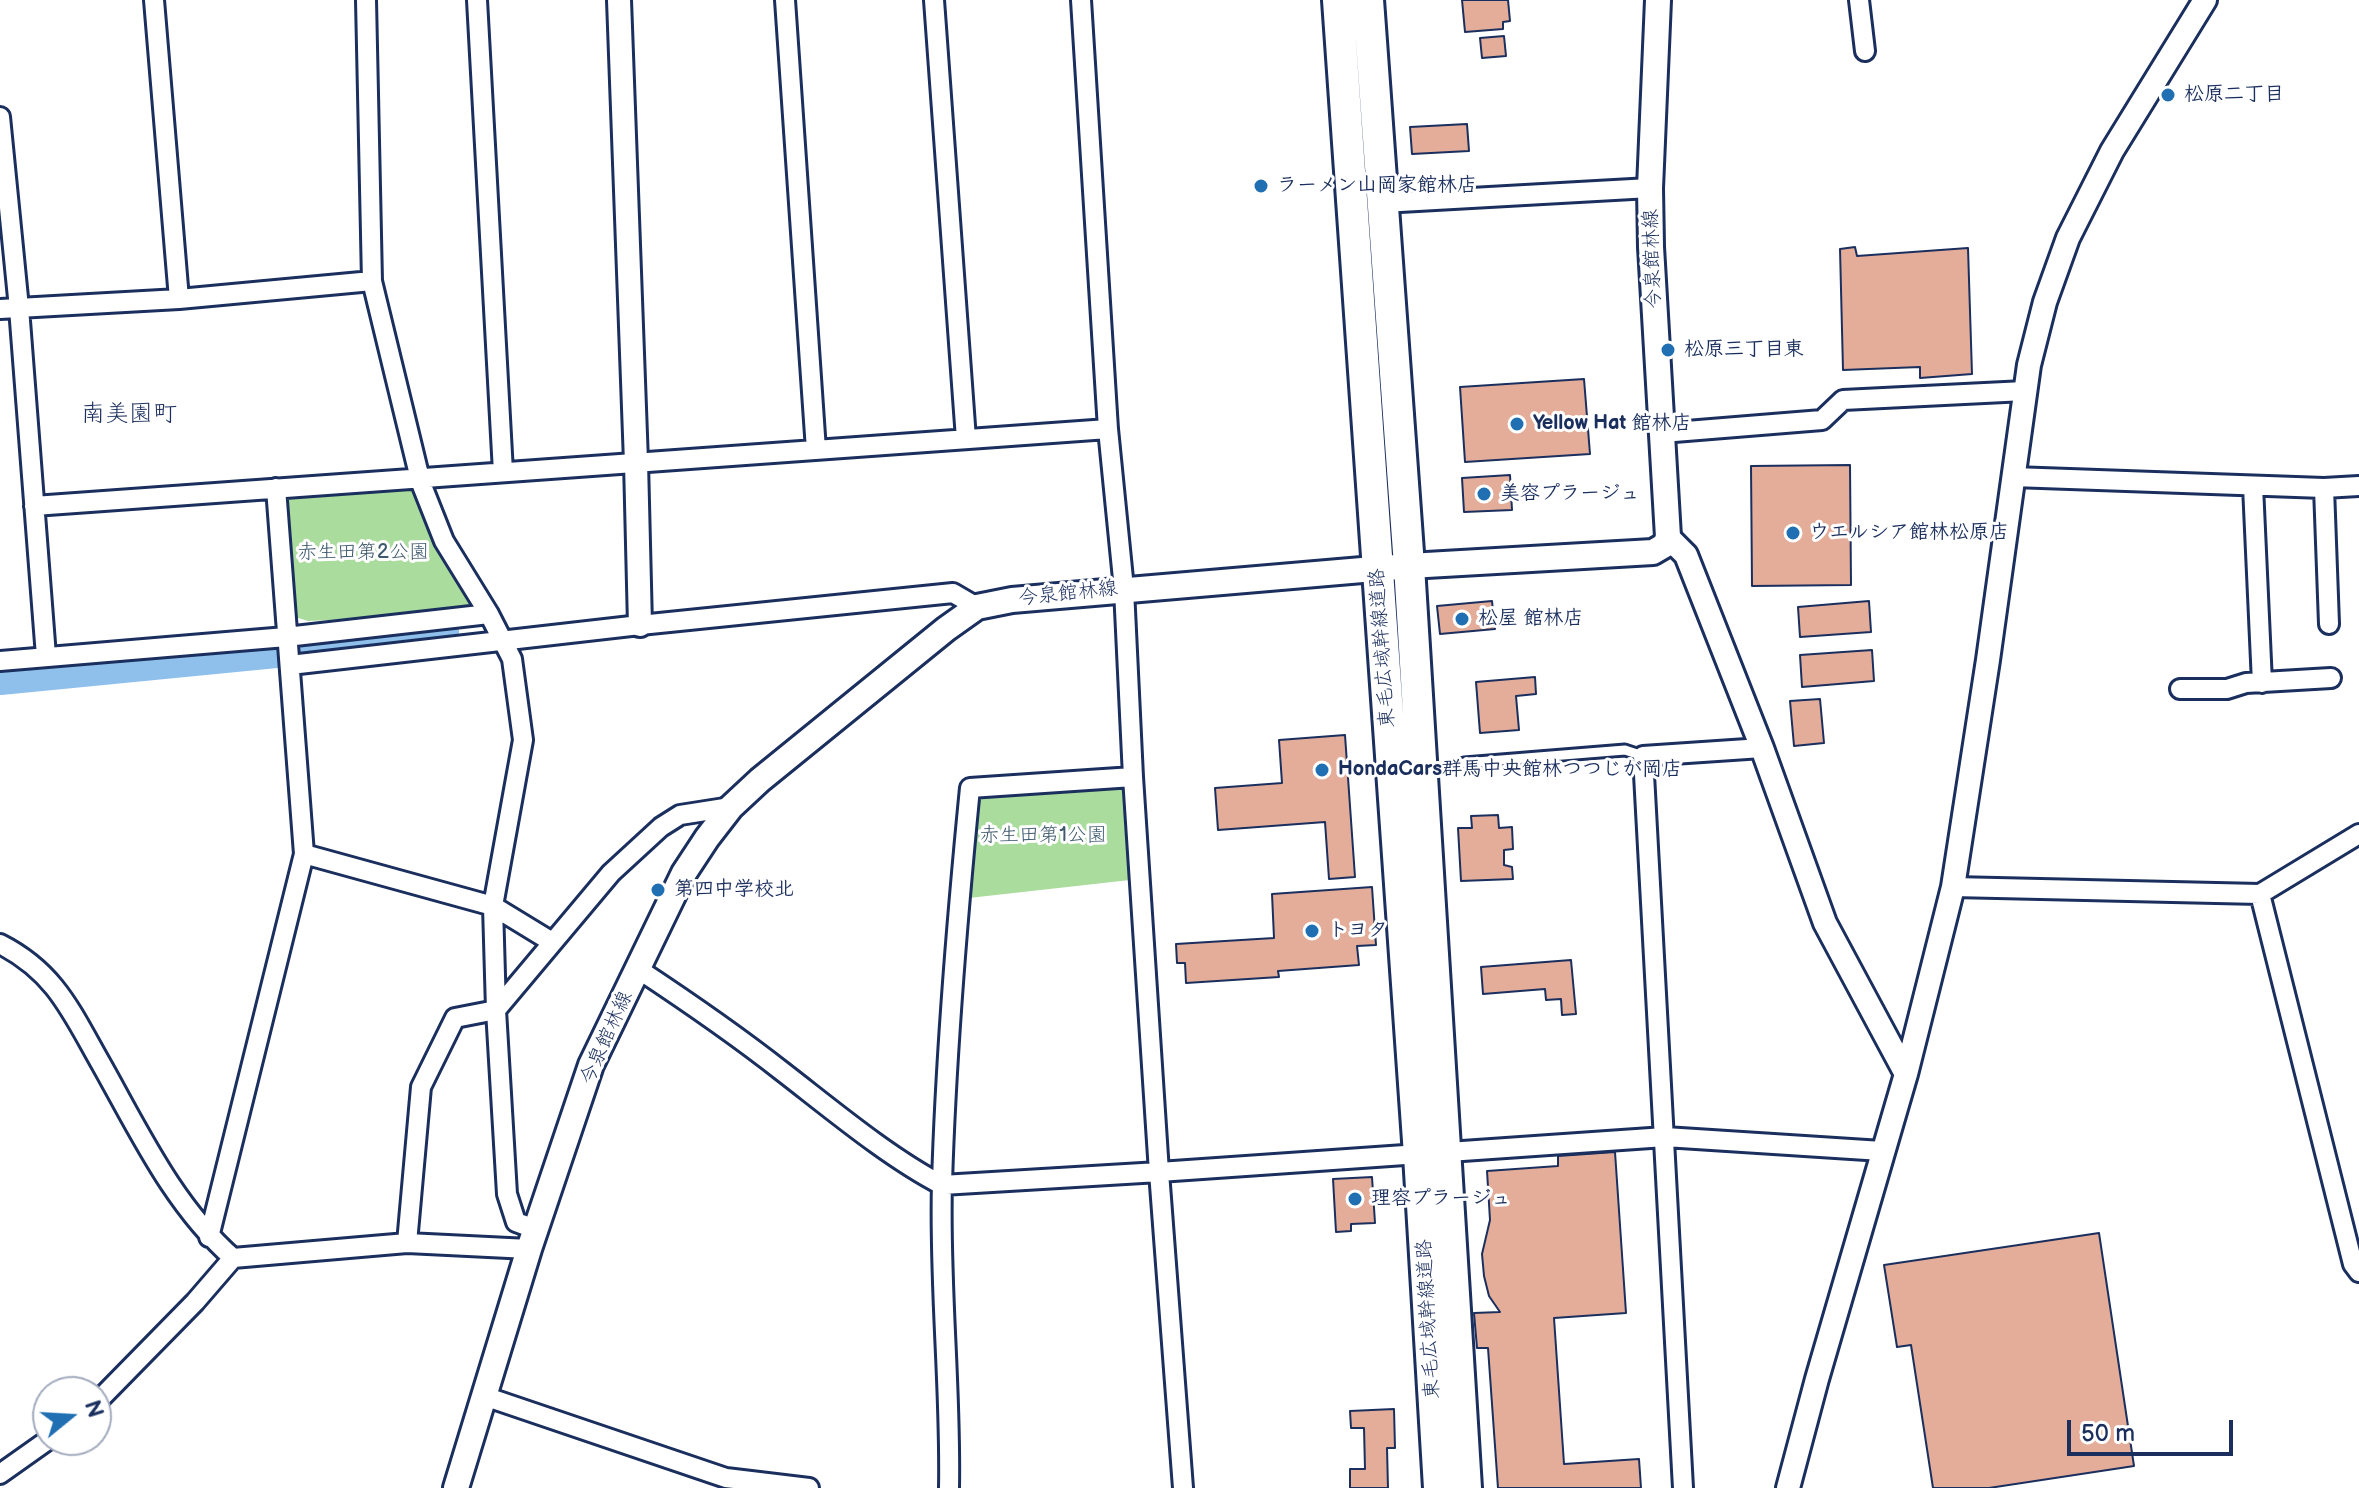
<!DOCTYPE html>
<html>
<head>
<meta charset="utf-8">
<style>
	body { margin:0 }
	#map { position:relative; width:2359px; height:1488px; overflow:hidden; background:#fff; font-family:"Balsamiq Sans",sans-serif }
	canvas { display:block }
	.north { position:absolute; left:32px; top:1376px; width:80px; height:80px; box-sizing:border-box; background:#fff; border:2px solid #a4acbf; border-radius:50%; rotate:72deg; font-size:22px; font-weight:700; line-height:32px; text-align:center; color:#1b2f5e }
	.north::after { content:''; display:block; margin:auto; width:28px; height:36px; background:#1f6fb2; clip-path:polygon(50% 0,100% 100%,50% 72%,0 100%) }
	.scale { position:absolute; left:2067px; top:1420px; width:166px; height:36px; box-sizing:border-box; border:4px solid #1b2f5e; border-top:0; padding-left:10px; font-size:24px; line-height:28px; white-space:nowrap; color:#1b2f5e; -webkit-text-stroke:6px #fff; paint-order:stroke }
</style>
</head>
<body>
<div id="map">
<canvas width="2359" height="1488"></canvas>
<div class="north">N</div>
<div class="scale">50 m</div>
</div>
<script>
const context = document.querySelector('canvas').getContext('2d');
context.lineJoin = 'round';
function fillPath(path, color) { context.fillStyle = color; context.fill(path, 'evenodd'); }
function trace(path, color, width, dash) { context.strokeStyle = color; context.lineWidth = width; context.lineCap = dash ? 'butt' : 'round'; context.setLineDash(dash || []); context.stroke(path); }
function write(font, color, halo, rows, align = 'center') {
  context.font = font + ' "Balsamiq Sans","Klee One",sans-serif'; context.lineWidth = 6; context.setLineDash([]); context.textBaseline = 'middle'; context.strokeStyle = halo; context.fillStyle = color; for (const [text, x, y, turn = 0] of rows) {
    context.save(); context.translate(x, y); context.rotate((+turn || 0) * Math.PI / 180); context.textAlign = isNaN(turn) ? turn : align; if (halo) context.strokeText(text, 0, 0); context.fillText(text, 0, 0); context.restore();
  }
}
fillPath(new Path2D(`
	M421 483 485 614 308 621 295 617 281 492Z
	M1125 777 1130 880 969 898 970 788Z`), '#aadc9d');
trace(new Path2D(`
	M0 675 439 632`), '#8fc0eb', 40);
const building = new Path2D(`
	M1462 0H1508L1510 21 1503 22V29L1465 32Z
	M1504 36 1506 56 1482 58 1480 38Z
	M1467 124 1469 151 1412 154 1410 127Z
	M1855 247 1857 256 1968 248 1972 374 1920 378V367L1843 370 1840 249Z
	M1584 379 1590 454 1465 462 1460 387Z
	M1850 465 1851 585 1752 586 1751 466Z
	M1510 475 1512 510 1464 512 1462 478Z
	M1492 601 1495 629 1440 634 1437 606Z
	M1869 601 1871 632 1800 637 1798 607Z
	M1872 650 1874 681 1802 687 1800 655Z
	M1535 677 1536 694 1516 696 1519 730 1480 733 1476 682Z
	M1820 699 1824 743 1794 746 1790 701Z
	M1345 735 1355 877 1329 879 1325 822 1218 830 1215 788 1282 783 1279 740Z
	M1498 815 1499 828 1512 827 1513 849 1504 850V865L1512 867 1513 879 1461 881 1458 828H1472L1471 816Z
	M1372 887 1376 945 1357 946 1359 965 1278 971 1279 977 1186 983 1185 963H1177L1176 944 1274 938 1272 894Z
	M1571 960 1576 1014 1562 1015 1561 999 1546 1000 1545 989 1483 994 1481 967Z
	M1615 1152 1626 1313 1554 1318 1564 1464 1639 1459 1641 1488H1498L1488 1348H1477L1474 1313 1500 1312 1489 1296 1484 1276 1482 1254 1490 1220 1487 1171 1558 1166V1156Z
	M1372 1177 1375 1223 1351 1224V1231L1336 1232 1333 1179Z
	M2099 1233 2134 1466 1989 1488H1933L1911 1345 1897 1347 1884 1265Z
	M1394 1409 1395 1448H1387L1388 1488H1350V1469H1365L1364 1428H1351L1350 1411Z`);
fillPath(building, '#e4ad99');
trace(building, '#1b2f5e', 2);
const service = new Path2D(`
	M1464 763 1625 750 1643 756`);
const minor = new Path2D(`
	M154 0 179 299
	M366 0 372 281 421 483 444 541 489 614 512 659 523 740 493 906 552 942
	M477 0 503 472
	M785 0 816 450
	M934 0 966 439
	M1081 0 1108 429 1124 589 1133 777 1159 1172 1183 1488
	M1859 0 1865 51
	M0 117 19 308 46 656
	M1382 203 1650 188
	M0 309 179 299 372 281
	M1662 433 1822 420 1843 400 2025 391
	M2013 477 2324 488 2359 486
	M2253 486 2262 683
	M2324 488 2329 624
	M34 506 1108 429
	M0 661 286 637 489 614
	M290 665 640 625 953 593 977 607
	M2180 689H2227L2246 683 2331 678
	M304 854 493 906 496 1010 455 1018 421 1087 407 1243
	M1953 887 2260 894 2359 834
	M2260 894 2353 1264 2359 1272
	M0 944C55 972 71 1011 100 1062 139 1131 173 1205 233 1258L407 1243 529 1249
	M638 969C688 1002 736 1035 783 1072 831 1109 888 1157 942 1185L1159 1172 1665 1137 1882 1151
	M535 1229 516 1222 507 1194 496 1010 611 873 661 827 680 815 731 807
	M209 1237 304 854 276 488
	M484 1396 726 1478 809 1488
	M96 1403 195 1302 233 1258
	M0 1474 48 1440
	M949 1488C951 1386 939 1285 942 1183 946 1051 957 920 970 788L1133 777
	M1683 1488 1643 756 1762 748`);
const tertiary = new Path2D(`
	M619 0 636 462 640 625
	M1668 537 1686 555 1762 748 1825 923 1906 1074
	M1788 1488 1817 1379 1906 1074 1953 887 1988 660 2029 365 2045 302 2068 238 2112 151 2205 0`);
const secondary = new Path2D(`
	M456 1488 529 1249 591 1065 684 873 707 838 731 807 760 780 946 629 977 607 1012 600 1409 566 1653 552 1665 545 1668 537 1651 247 1650 188 1658 0`);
const trunk = new Path2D(`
	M1338 0 1419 1155 1439 1488
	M1368 0 1409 566 1466 1488`);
trace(service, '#1b2f5e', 15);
trace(minor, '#1b2f5e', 24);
trace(tertiary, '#1b2f5e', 28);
trace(secondary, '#1b2f5e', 30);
trace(trunk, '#1b2f5e', 36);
trace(service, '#fff', 9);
trace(minor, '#fff', 18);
trace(tertiary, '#fff', 22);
trace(secondary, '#fff', 24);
trace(trunk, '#fff', 30);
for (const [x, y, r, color] of [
	[2168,95,8,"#1f6fb2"],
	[1261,186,8,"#1f6fb2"],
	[1668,350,8,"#1f6fb2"],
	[1517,424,8,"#1f6fb2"],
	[1484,494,8,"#1f6fb2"],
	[1793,533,8,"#1f6fb2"],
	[1462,619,8,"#1f6fb2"],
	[1322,770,8,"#1f6fb2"],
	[658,890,8,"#1f6fb2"],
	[1312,931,8,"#1f6fb2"],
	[1355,1199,8,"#1f6fb2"]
]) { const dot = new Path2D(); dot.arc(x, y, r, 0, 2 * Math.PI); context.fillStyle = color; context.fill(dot); trace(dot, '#fff', 3); }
write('bold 20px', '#1b2f5e', '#fff', [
	["松原二丁目",2184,95],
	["ラーメン山岡家館林店",1277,186],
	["松原三丁目東",1684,350],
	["Yellow Hat 館林店",1533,424],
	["美容プラージュ",1500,494],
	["ウエルシア館林松原店",1809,533],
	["松屋 館林店",1478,619],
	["HondaCars群馬中央館林つつじが岡店",1338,770],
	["第四中学校北",674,890],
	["トヨタ",1328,931],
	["理容プラージュ",1371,1199]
], 'left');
write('20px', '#1b2f5e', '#fff', [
	["今泉館林線",1653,259,-92],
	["今泉館林線",1068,594,-6],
	["東毛広域幹線道路",1383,648,-94],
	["今泉館林線",607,1038,-66],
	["東毛広域幹線道路",1429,1319,-93]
]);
write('20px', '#3f5a6e', '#fff', [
	["赤生田第2公園",363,553],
	["赤生田第1公園",1043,836]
]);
write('24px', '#1b2f5e', '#fff', [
	["南美園町",129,415]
]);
</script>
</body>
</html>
